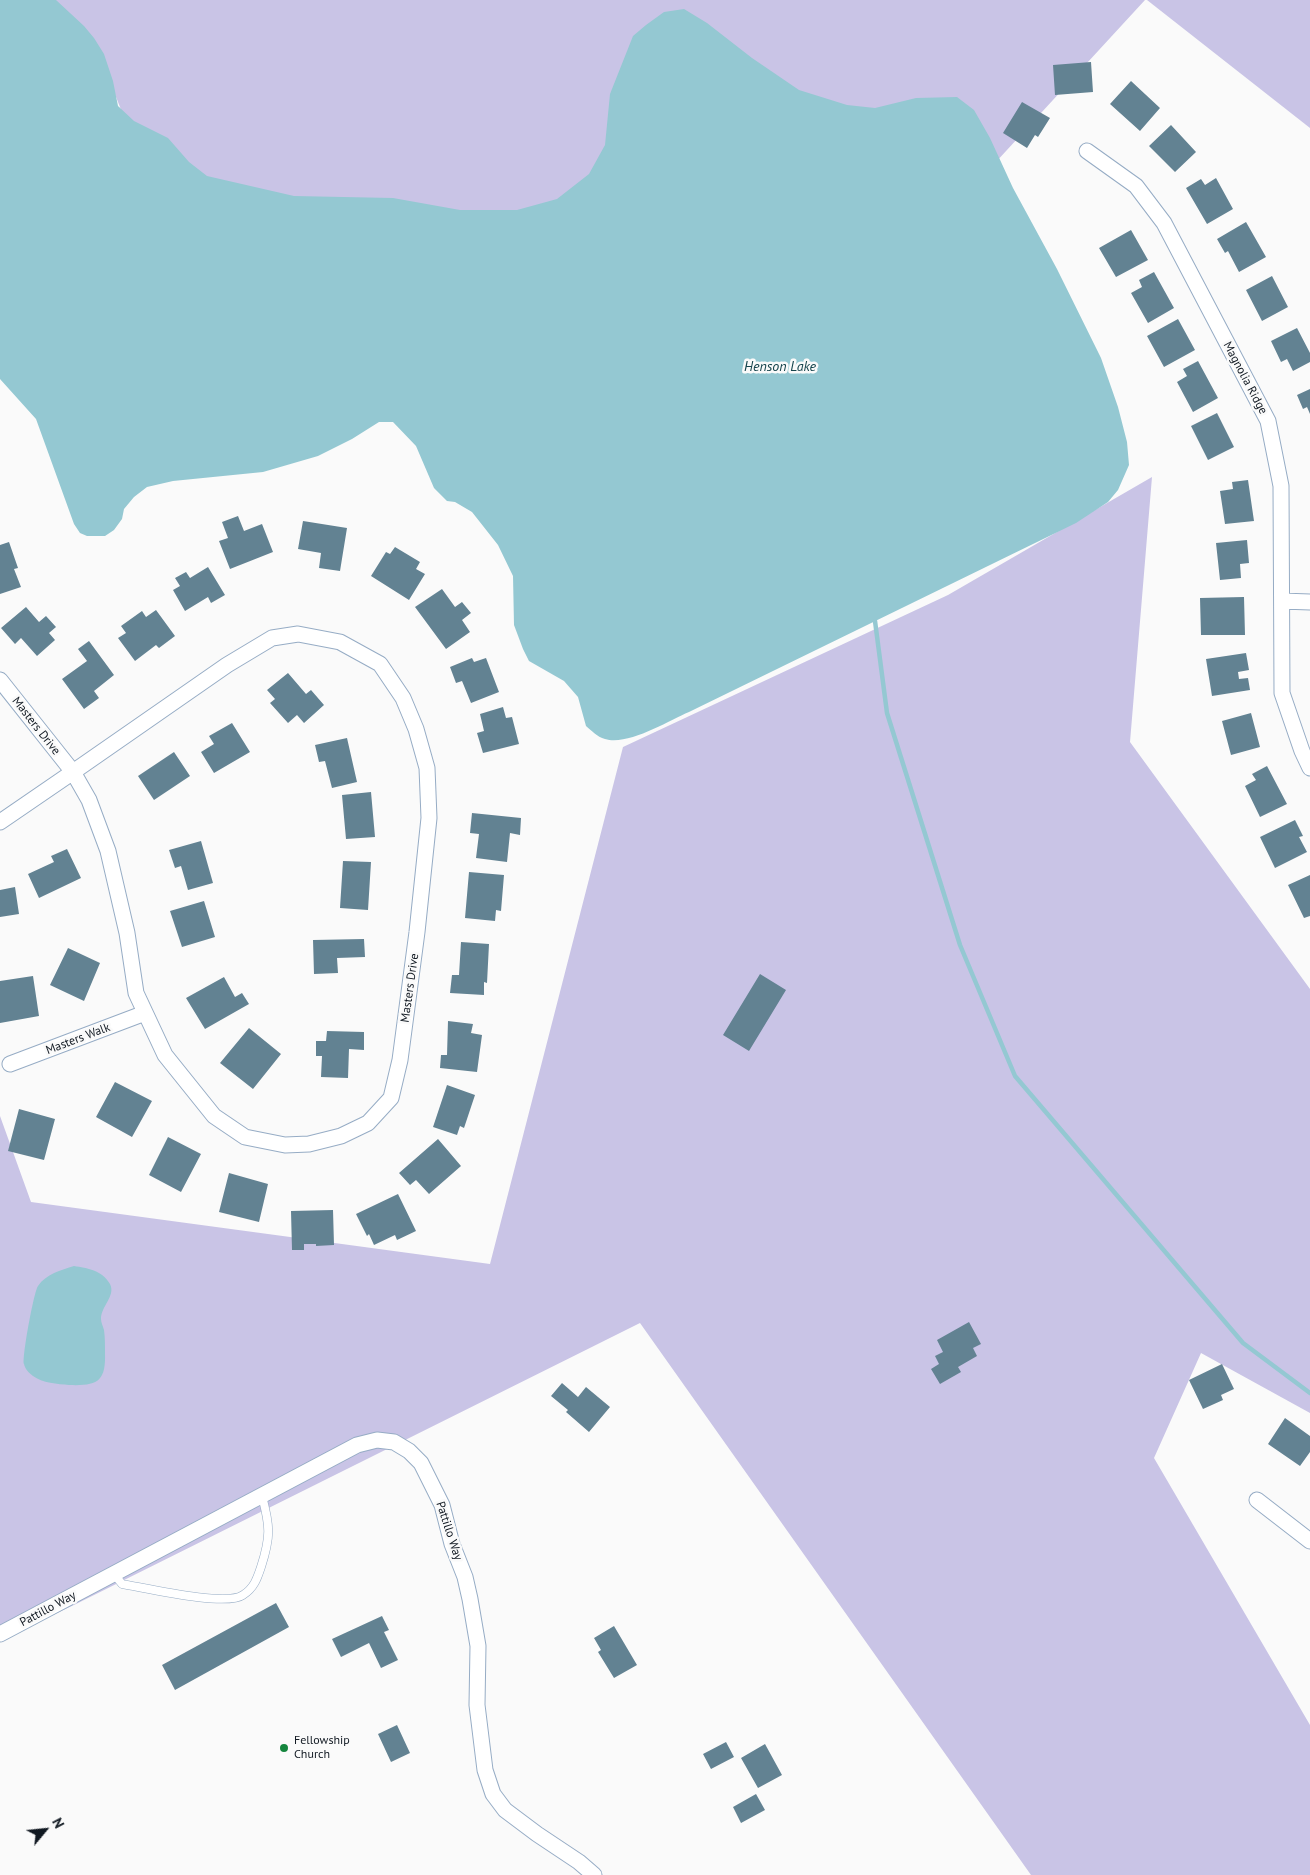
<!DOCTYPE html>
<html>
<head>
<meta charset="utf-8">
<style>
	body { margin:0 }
	#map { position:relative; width:1310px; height:1875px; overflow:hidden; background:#fafafa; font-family:"PT Sans",sans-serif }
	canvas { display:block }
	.north { position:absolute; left:20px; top:1805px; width:50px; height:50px; -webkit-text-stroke:4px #fafafa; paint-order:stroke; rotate:62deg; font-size:14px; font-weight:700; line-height:20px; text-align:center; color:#101821 }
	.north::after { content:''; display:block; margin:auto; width:18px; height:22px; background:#101821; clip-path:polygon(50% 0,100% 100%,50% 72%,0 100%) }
</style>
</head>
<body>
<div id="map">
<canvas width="1310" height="1875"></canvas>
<div class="north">N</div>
</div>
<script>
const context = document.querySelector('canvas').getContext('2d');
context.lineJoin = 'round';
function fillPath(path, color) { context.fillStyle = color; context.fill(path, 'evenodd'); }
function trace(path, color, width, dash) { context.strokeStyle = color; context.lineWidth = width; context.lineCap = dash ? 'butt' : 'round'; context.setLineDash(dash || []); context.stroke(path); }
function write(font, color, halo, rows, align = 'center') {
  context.font = font + ' "PT Sans",sans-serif'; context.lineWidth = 5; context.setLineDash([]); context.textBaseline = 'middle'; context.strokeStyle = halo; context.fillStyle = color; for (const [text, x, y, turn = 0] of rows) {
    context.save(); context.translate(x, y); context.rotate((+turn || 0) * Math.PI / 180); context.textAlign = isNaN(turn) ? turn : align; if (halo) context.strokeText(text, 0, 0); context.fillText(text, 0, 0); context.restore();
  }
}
fillPath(new Path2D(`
	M54 0H1145L995 163 601 184 559 236H281L138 153 109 79Z
	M1147 0H1310V128Z
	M1152 477 1130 742 1310 989V1413L1201 1353 1154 1458 1310 1725V1875H1031L640 1323 76 1604 0 1640V1116L31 1202 490 1264 623 747 948 595Z`), '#c9c4e6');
fillPath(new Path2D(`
	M0 0H56L84 26 94 38 104 54 113 81 118 106 134 121 168 138 189 162 207 176 294 196 393 198 460 210H517L557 199 589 174 605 145 610 94 633 36 646 25 664 12 684 9 707 23 752 58 799 90 847 105 875 108 916 98 957 97 974 110 990 138 1013 188 1057 269 1101 358 1118 407 1127 442 1129 465 1118 490 1108 502 1076 523 689 712C668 721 628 746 605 739 597 737 591 730 586 726L578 697 564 681 529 661 523 649 514 625 513 576 498 545 472 512 455 502 447 501 434 488 416 446 393 422H379L352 439 318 456 263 472 173 481 147 487 134 497 124 509 122 519 114 530 105 536H87L80 533 74 524 36 419 0 379Z
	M74 1266C87 1268 102 1270 110 1284 116 1296 101 1306 101 1319 101 1323 103 1326 104 1330 105 1337 105 1345 105 1353 106 1382 97 1386 69 1385 58 1384 42 1383 33 1376 29 1373 25 1369 24 1364 22 1357 34 1291 38 1286 46 1274 61 1270 74 1266Z`), '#94c8d2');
trace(new Path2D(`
	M875 621 887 713 960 945 1015 1076 1243 1343 1310 1393`), '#94c8d2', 4.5);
fillPath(new Path2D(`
	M1091 62 1093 92 1055 95 1053 65Z
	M1131 81 1160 108 1140 131 1110 104Z
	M1022 102 1050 118 1038 137 1035 135 1027 148 1003 133Z
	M1171 125 1196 152 1175 172 1149 146Z
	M1216 178 1233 209 1207 224 1186 188 1201 179 1205 185Z
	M1246 222 1266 257 1239 272 1228 251 1225 253 1217 239Z
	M1131 230 1148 260 1116 277 1099 248Z
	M1154 272 1174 308 1148 323 1131 293 1142 287 1139 280Z
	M1272 276 1288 307 1262 321 1246 290Z
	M1178 319 1195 350 1164 367 1147 336Z
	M1297 328 1310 353V362L1293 371 1287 359 1281 362 1271 341Z
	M1198 361 1218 398 1193 412 1177 382 1187 376 1183 369Z
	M1310 389V414L1307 407 1303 409 1297 395Z
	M1217 413 1234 447 1208 460 1191 426Z
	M1248 480 1254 521 1225 524 1220 491 1233 489 1232 482Z
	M238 516 244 531 262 524 273 552 230 569 219 541 228 538 222 522Z
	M303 521 347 528 340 571 319 568 321 553 298 549Z
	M1247 540 1249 563 1240 564 1241 578 1220 580 1216 543Z
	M9 542 18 568 14 569 21 587 0 594V545Z
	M395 547 420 562 416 569 425 574 409 600 371 576 386 552 390 554Z
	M208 567 225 595 211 603 208 597 185 611 173 590 180 586 175 578 186 572 190 578Z
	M442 589 455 607 462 602 471 613 462 620 470 632 446 649 415 607Z
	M1244 597 1245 635H1201L1200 598Z
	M26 607 39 622 46 616 56 627 49 633 55 640 37 656 21 638 15 644 1 628Z
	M156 610 175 636 159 648 156 645 135 661 118 638 126 633 121 626 142 611 146 617Z
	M89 641 114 675 94 691 99 698 84 709 62 679 87 661 78 649Z
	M1246 653 1249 670 1238 672 1239 679 1248 678 1250 690 1212 696 1206 659Z
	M472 658 474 662 486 658 499 692 471 703 462 681 456 683 450 667Z
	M288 673 306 694 311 690 324 705 304 723 297 715 288 723 270 703 275 699 267 690Z
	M503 707 506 718 512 717 519 744 483 753 477 733 484 731 480 714Z
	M1251 713 1260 747 1231 755 1222 721Z
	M232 723 250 752 214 773 201 752 214 744 209 736Z
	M347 738 357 782 332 788 325 761 319 762 315 745Z
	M174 752 190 776 154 800 138 776Z
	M1267 766 1287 804 1260 817 1245 786 1256 780 1252 774Z
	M371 792 375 837 346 839 342 795Z
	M472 813 521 818 520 835 510 833 507 862 476 858 479 834 470 833Z
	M1295 820 1303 836 1299 837 1307 852 1275 868 1260 837Z
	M201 841 213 883 188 890 181 866 175 868 169 850Z
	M67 849 81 878 39 898 28 874 54 862 51 856Z
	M343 861 371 862 368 910 340 908Z
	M469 872 504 875 501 911 496 910 495 921 465 918Z
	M1310 875V916L1304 918 1288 885Z
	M15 887 19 914 0 917V890Z
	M204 901 215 937 182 947 170 911Z
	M364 939 365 957 337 958 338 973 314 974 313 940Z
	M461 942 489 944 487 983 484 982V995L450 993 452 975H459Z
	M68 948 100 963 84 1001 50 985Z
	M760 974 786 990 749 1051 723 1035Z
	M33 976 39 1016 0 1023V981Z
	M224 977 235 997 242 993 249 1004 205 1029 186 998Z
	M448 1021 473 1024 471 1033 482 1035 477 1072 440 1068 441 1055H447Z
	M249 1028 281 1054 253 1089 220 1063Z
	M327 1031 364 1032V1050L349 1049 348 1078 321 1077 322 1056H316V1041H326Z
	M115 1082 152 1101 132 1137 96 1117Z
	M447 1085 475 1095 464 1128 460 1126 457 1135 433 1127Z
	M19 1109 55 1119 44 1160 8 1151Z
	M168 1137 201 1154 181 1192 149 1175Z
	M438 1139 461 1166 429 1194 416 1180 410 1185 399 1173Z
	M229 1173 268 1184 259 1222 219 1212Z
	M398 1194 416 1231 397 1240 395 1235 374 1245 369 1234 367 1236 356 1214Z
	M333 1210 334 1245 316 1246V1244H304V1250H292L291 1211Z
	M969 1322 981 1344 973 1348 977 1356 958 1367 961 1372 940 1384 931 1369 939 1364 935 1356 943 1352 937 1340Z
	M1222 1364 1234 1389 1221 1395 1223 1400 1203 1409 1189 1380Z
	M562 1383 578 1397 586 1387 610 1407 589 1432 566 1412 568 1410 551 1396Z
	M1285 1418 1310 1436V1452L1300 1466 1268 1444Z
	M276 1603 289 1627 175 1690 162 1665Z
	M382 1616 389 1630 384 1632 398 1660 381 1668 369 1643 341 1657 332 1639Z
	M614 1626 637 1665 614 1678 598 1652 601 1650 594 1638Z
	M397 1725 410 1753 391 1762 378 1734Z
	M726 1742 734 1757 711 1769 703 1754Z
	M765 1744 782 1775 758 1788 741 1758Z
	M756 1794 765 1810 741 1823 733 1807Z`), '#628292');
const lane = new Path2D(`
	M114 1574 122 1584C146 1588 226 1607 243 1595 254 1588 257 1579 261 1567 271 1536 270 1526 262 1496`);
const street = new Path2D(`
	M1087 151 1136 186 1164 223 1268 421 1281 486 1282 693 1302 751 1310 768
	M1282 601 1310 602
	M0 680 73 772 89 800 108 851 127 933 136 993 165 1055 214 1116 245 1137 285 1145 309 1144 341 1136 368 1123 391 1098 400 1060 417 932 429 818 427 768 416 729 403 698 380 664 340 642 298 634 272 638 227 665 73 772 0 822
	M10 1064 145 1013
	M1257 1500 1310 1541
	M0 1634 357 1445 377 1440 394 1442 409 1451 421 1463 442 1505 452 1544 465 1577 470 1599 478 1646 477 1705 485 1770 493 1794 505 1810 537 1834 579 1862 594 1875`);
trace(lane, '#96acc5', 9);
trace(street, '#96acc5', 17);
trace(lane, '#fff', 8);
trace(street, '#fff', 15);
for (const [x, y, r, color] of [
	[284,1748,5,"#14853d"]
]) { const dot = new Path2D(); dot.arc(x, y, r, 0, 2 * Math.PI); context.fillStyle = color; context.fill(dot); trace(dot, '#fafafa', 2); }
write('12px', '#101821', '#fafafa', [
	["Magnolia Ridge",1245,378,62],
	["Masters Drive",36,726,52],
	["Masters Drive",410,988,-82],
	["Masters Walk",78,1039,-21],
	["Pattillo Way",449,1531,72],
	["Pattillo Way",48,1609,-28]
]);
write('12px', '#101821', '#fafafa', [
	["Fellowship",294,1741],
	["Church",294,1755]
], 'left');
write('italic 14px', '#15444c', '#fafafa', [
	["Henson Lake",780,367]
]);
</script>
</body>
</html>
